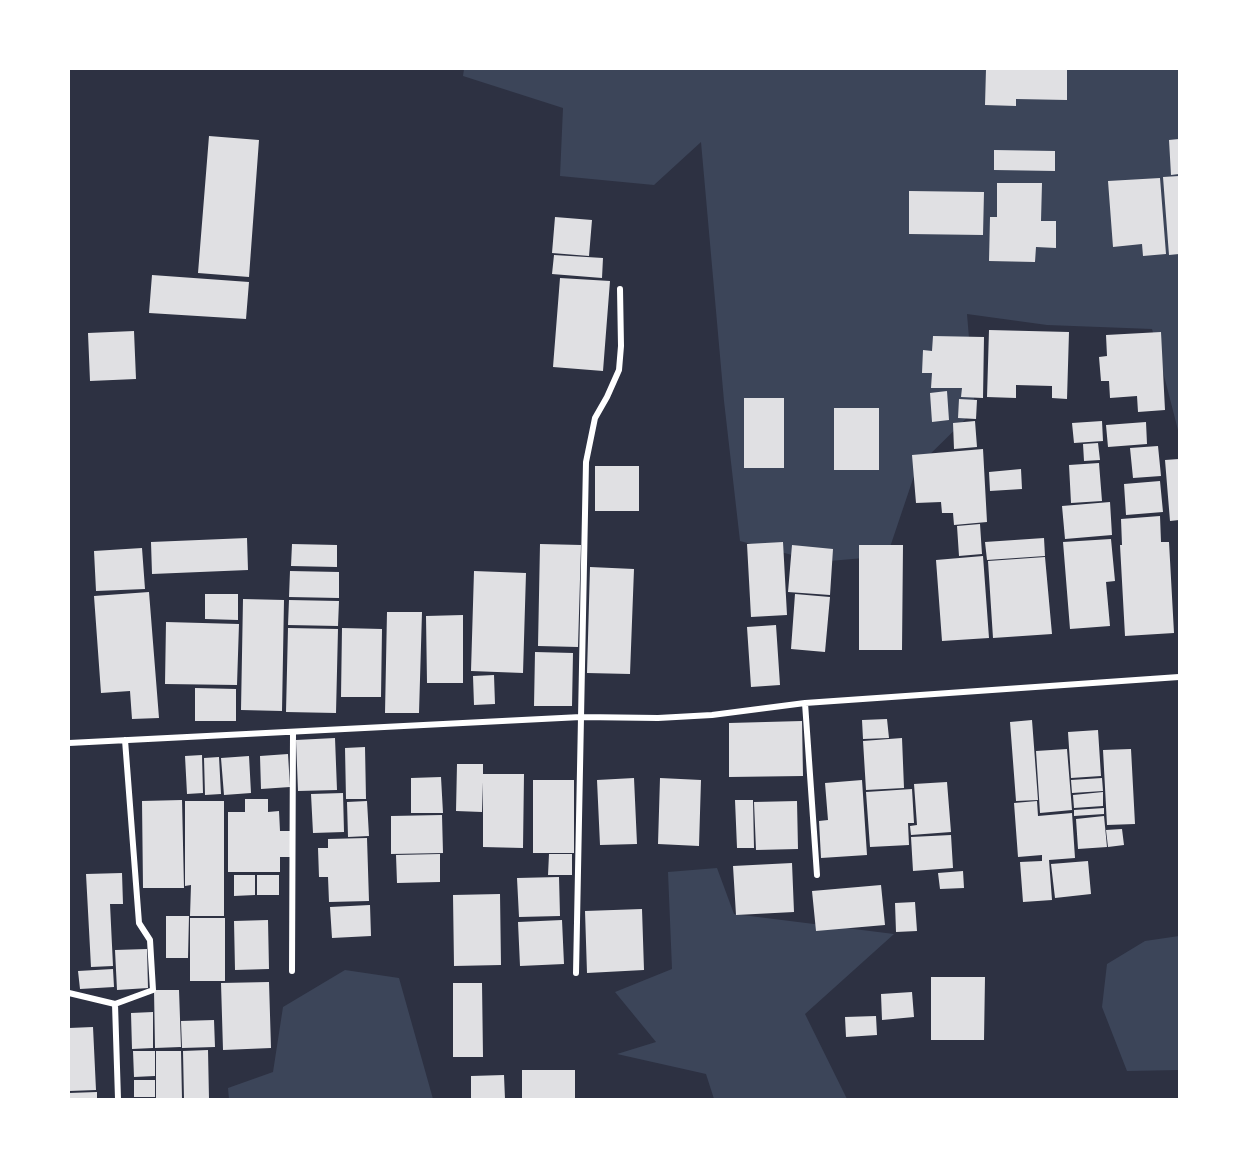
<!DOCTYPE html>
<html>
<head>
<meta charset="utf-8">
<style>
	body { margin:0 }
	#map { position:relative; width:1248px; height:1168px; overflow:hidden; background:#2d3142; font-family:Helvetica,sans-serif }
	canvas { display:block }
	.frame { position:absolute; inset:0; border:70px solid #fff; pointer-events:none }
</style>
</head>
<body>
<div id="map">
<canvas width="1248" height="1168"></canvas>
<div class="frame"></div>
</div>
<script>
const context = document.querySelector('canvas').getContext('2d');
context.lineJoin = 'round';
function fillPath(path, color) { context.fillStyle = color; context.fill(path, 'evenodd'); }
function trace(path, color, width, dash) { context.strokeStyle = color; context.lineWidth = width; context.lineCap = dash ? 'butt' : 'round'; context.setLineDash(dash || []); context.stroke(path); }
fillPath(new Path2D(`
	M464 69H1179V434L1152 329 1047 325 967 314 975 410 917 467 887 556 818 562 740 541 724 401 701 142 654 185 560 176 563 108 463 76Z
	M717 868 734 914 894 934 805 1014 847 1099H714L706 1074 617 1054 656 1042 615 992 672 969 668 872Z
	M1179 936V1070L1127 1071 1102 1007 1107 964 1145 941Z
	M345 970 399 978 433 1099H229L228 1088 273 1072 283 1007Z`), '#3c4559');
fillPath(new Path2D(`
	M986 69H1067V100L1016 99V106L985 105Z
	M209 136 259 140 249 277 198 273Z
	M1179 139V174L1171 175 1169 140Z
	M994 150 1055 151V171L994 170Z
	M1179 176V254L1169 255 1163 177Z
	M1160 178 1166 254 1143 256 1142 244 1113 247 1108 181Z
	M997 183H1042L1041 221H1056V248L1036 247 1035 262 989 261 990 217H997Z
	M909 191 984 192 983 235 909 234Z
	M555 217 592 220 589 256 552 253Z
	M554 255 603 258 602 278 552 274Z
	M152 275 249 282 246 319 149 313Z
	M560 278 610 281 603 371 553 367Z
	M989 330 1069 332 1067 399 1052 398V386L1016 385V398L987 397Z
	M134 331 136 379 90 381 88 333Z
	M1161 332 1165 410 1138 412 1137 396 1110 398 1109 381H1101L1099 357 1107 356 1106 335Z
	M933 336 984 337 983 398 961 397 962 388H931L932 373H922L923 350 932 351Z
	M947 391 949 420 932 422 930 393Z
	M744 398H784V468H744Z
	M959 399 977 400 976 419 958 418Z
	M834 408H879V470H834Z
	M975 421 977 447 954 449 953 423Z
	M1102 421 1103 441 1074 443 1072 423Z
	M1146 422 1147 444 1108 447 1106 425Z
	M1098 443 1100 460 1084 461 1083 444Z
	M1158 446 1161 476 1133 478 1130 448Z
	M983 449 987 522 954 525 953 513H942L941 502 916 503 912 455Z
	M1179 459V520L1170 521 1165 460Z
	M1099 463 1102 501 1071 503 1069 465Z
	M595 466H639V511H595Z
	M1021 469 1022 489 990 491 989 472Z
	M1160 481 1163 512 1126 515 1124 484Z
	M1110 502 1112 535 1065 539 1062 506Z
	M1160 516 1161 542H1169L1174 633 1125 636 1120 545H1122L1121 519Z
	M980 524 982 554 959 556 957 526Z
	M247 538 248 570 152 574 151 542Z
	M1044 538 1045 556 987 560 985 542Z
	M1111 539 1115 581 1106 582 1110 626 1070 629 1063 542Z
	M783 542 787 615 751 617 747 544Z
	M292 544 337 545V567L291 566Z
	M540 544 581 545 578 647 538 646Z
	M792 545 833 549 830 595 788 592Z
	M859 545H903L902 650H859Z
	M142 548 145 589 96 591 94 551Z
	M983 556 989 638 942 641 936 560Z
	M1045 557 1052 634 993 638 988 561Z
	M590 567 634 569 630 674 587 673Z
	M290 571 339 572V598L289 597Z
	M474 571 526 573 523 673 471 671Z
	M149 592 159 718 132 719 130 691 101 693 94 596Z
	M205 594H238V620L205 619Z
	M795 594 830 597 825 652 791 649Z
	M243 599 284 600 282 711 241 710Z
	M289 600 339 601 338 626 288 625Z
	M387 612H422L419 713H385Z
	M463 615V683H427L426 616Z
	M166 622 239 624 237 685 165 684Z
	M776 625 780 685 751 687 747 627Z
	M288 628 338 629 336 713 286 712Z
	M342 628 382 629 381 697H341Z
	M535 652 573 653 572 706H534Z
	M494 675 495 704 474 705 473 676Z
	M195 688 236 689V721H195Z
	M887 719 889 738 863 739 862 720Z
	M1032 720 1038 800 1016 801 1010 722Z
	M802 721 803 776 729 777V723Z
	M1098 730 1101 776 1071 778 1068 732Z
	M335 738 337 790 298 791 296 740Z
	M902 738 904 788 866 790 863 741Z
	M365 747 366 799H346L345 748Z
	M1067 749 1072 810 1040 813 1036 751Z
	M1131 749 1135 824 1107 825 1103 750Z
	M288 754 290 787 261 789 260 756Z
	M202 755 203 793 187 794 185 756Z
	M249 756 251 793 224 795 221 758Z
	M219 757 221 794 205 795 204 758Z
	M457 764H483V774H524L523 848 483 847V782L482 812 456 811Z
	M441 777 443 813H411V778Z
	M634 778 637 844 600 845 597 780Z
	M660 778 701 780 699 846 658 844Z
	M1102 778 1103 791 1072 793 1071 780Z
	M533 780H574V853H533Z
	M862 780 867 855 821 858 819 821 828 820 825 783Z
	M947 782 951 832 911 835 910 826 917 825 914 784Z
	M912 789 914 823H908L909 845 870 847 866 792Z
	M1103 792V806L1074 808 1073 795Z
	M343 793 344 832 313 833 311 794Z
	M245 799H268V812L279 811 280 831H290V857H280V872H228V812H245Z
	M182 800 184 888H143L142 801Z
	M735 800H753L754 848H737Z
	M185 801H224V916H190L191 885 185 886Z
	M367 801 369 836 348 837 347 802Z
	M797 801 798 849 756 850 754 802Z
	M1037 801 1038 816 1072 813 1075 858 1049 860 1052 900 1023 902 1020 862 1042 861V855L1018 857 1014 803Z
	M1104 808V814L1074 816V810Z
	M442 815 443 853 391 854V816Z
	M1104 816 1107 847 1078 849 1076 819Z
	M1122 829 1124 845 1108 847 1106 830Z
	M951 835 953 868 913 871 911 837Z
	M367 838 369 901 329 902 328 877H319L318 848H328V839Z
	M440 854V882L397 883 396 855Z
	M549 854H572V875H548Z
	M1088 861 1091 894 1055 898 1051 864Z
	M792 863 794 912 736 915 733 866Z
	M963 871 964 888 940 889 938 873Z
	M122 873 123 904H110L113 966 91 967 86 874Z
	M234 875H255V895L234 896Z
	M257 875H279V895H257Z
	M559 877 560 916 519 917 517 878Z
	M881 885 885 925 816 931 812 891Z
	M500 894 501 965 454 966 453 895Z
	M915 902 917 931 896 932 895 903Z
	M370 905 371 936 332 938 330 907Z
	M642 909 644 970 587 973 585 911Z
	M166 916H189L188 958H166Z
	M190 918H225V981H190Z
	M268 920 269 969 235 970 234 921Z
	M562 920 564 964 520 966 518 922Z
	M147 949 148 988 117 990 115 950Z
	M113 969 114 987 80 989 78 971Z
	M931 977H985L984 1040H931Z
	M269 982 271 1048 223 1050 221 983Z
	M453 983H482L483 1057H453Z
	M154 990H179L181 1047 155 1048Z
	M912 992 914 1017 882 1020 881 994Z
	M153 1012V1048L132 1049 131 1013Z
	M876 1016 877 1035 846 1037 845 1017Z
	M214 1020 215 1047 182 1048 181 1021Z
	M93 1027 96 1090 69 1091V1028Z
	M208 1050 209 1099H184L183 1051Z
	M133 1051H155V1076L134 1077Z
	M156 1051H181L182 1099H156Z
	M522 1070H575V1099H522Z
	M504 1075 505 1099H471V1076Z
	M134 1080H155V1097H134Z
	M97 1092V1099H69V1093Z`), '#e0e0e3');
trace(new Path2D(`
	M805 703 817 875
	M69 743 581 717 658 718 712 715 805 703 1179 677
	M292 971 293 732
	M576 973 586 462 595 418 607 397 619 370 621 346 620 289
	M69 993 115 1004 118 1099
	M115 1004 153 990 150 940 139 923 125 740`), '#fff', 6);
</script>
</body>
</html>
